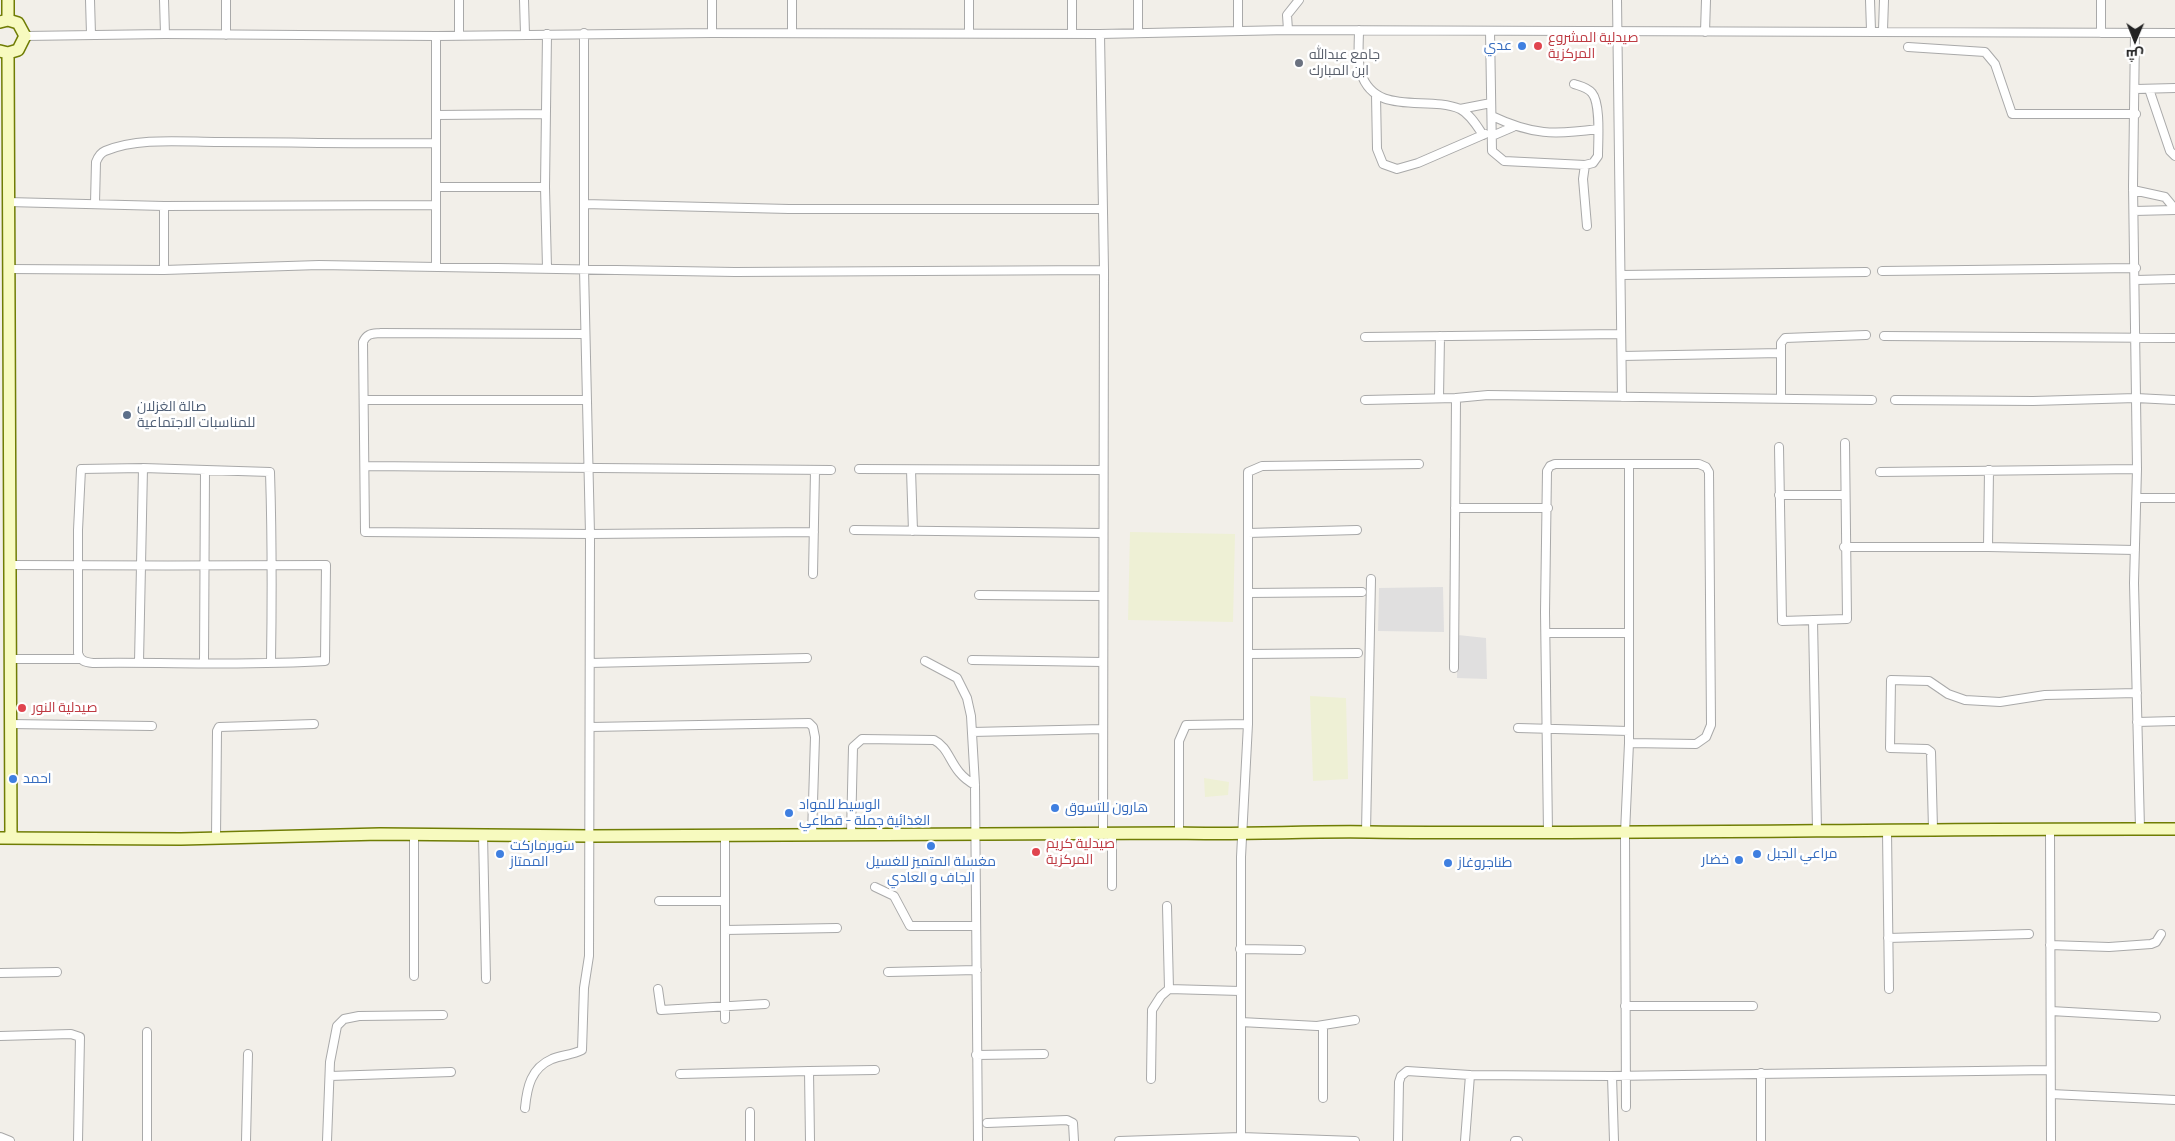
<!DOCTYPE html>
<html>
<head>
<meta charset="utf-8">
<style>
	body { margin:0 }
	#map { position:relative; width:2175px; height:1141px; overflow:hidden; background:#f2efe9; font-family:Manrope,Cairo,sans-serif }
	canvas { display:block }
	.north { position:absolute; left:2110px; top:15px; width:50px; height:50px; -webkit-text-stroke:4px #fff; paint-order:stroke; rotate:181deg; font-size:14px; font-weight:700; line-height:20px; text-align:center; color:#222 }
	.north::after { content:''; display:block; margin:auto; width:18px; height:22px; background:#222; clip-path:polygon(50% 0,100% 100%,50% 72%,0 100%) }
</style>
</head>
<body>
<div id="map">
<canvas width="2175" height="1141"></canvas>
<div class="north">ش</div>
</div>
<script>
const context = document.querySelector('canvas').getContext('2d');
context.lineJoin = 'round';
function fillPath(path, color) { context.fillStyle = color; context.fill(path, 'evenodd'); }
function trace(path, color, width, dash) { context.strokeStyle = color; context.lineWidth = width; context.lineCap = dash ? 'butt' : 'round'; context.setLineDash(dash || []); context.stroke(path); }
function write(font, color, halo, rows, align = 'center') {
  context.font = font + ' Manrope,Cairo,sans-serif'; context.lineWidth = 5; context.setLineDash([]); context.textBaseline = 'middle'; context.strokeStyle = halo; context.fillStyle = color; for (const [text, x, y, turn = 0] of rows) {
    context.save(); context.translate(x, y); context.rotate((+turn || 0) * Math.PI / 180); context.textAlign = isNaN(turn) ? turn : align; if (halo) context.strokeText(text, 0, 0); context.fillText(text, 0, 0); context.restore();
  }
}
fillPath(new Path2D(`
	M1443 587 1444 632 1378 631 1379 588Z
	M1458 635 1486 638 1487 679 1457 678Z`), '#e0dfdf');
fillPath(new Path2D(`
	M1130 532 1235 534 1233 622 1128 620Z
	M1310 696 1346 698 1348 779 1313 781Z
	M1204 778 1229 782 1228 795 1205 797Z`), '#eef0d5');
const street = new Path2D(`
	M90 0 91 34
	M164 0 165 34
	M226 0V35
	M459 0V35
	M524 0 525 34
	M712 0V33
	M792 0V33
	M1138 0V32
	M1238 0V31
	M1617 0 1622 397
	M1870 0 1871 30
	M1288 30 1287 15 1299 0
	M1359 30C1359 43 1357 60 1361 73 1375 117 1427 95 1460 109 1470 114 1477 126 1483 135
	M1883 30 1884 0
	M1490 31 1492 151 1504 161 1585 165
	M1705 32 1706 0
	M969 33V0
	M2101 33V0
	M2135 33 2133 186 2137 469 2134 583 2140 829
	M547 34 545 187 547 268
	M1072 34V0
	M1100 34 1104 270 1103 833
	M25 36 165 34 436 36 712 33 1100 34 1288 30 2175 33
	M436 36V266
	M1908 47 1985 52 1995 64 2012 114H2136
	M1574 84C1580 86 1587 87 1592 93 1601 104 1598 141 1598 156L1593 163 1585 165 1583 179 1587 226
	M2136 89 2175 88
	M2149 89 2170 151 2175 156
	M1376 95 1377 149 1383 164 1397 169 1418 163 1485 134
	M1460 109 1491 103
	M436 115 546 114
	M1492 116C1532 135 1554 135 1598 129
	M1492 136 1513 127
	M436 187H545
	M2133 190 2165 197 2175 209
	M8 202 164 206 436 205
	M95 203 96 162C98 157 100 153 105 151 139 137 183 142 219 142 291 142 363 144 436 143
	M584 204 789 209H1102
	M164 206V270
	M2134 211 2175 210
	M9 269 164 270 319 265 735 272 1104 270
	M1882 271 2136 268
	M1621 275 1866 272
	M2136 280 2175 279
	M585 334 381 333C372 334 367 333 363 342L365 532 590 534 814 532
	M1884 336 2175 338
	M1365 337 1621 334
	M1622 356 1781 353
	M1781 397V343L1785 338 1866 335
	M1439 398 1440 336
	M364 400H587
	M1365 400 1456 398
	M1895 400 2033 401 2136 398 2175 400
	M1779 447 1782 621 1847 619 1845 443
	M365 466 831 470
	M859 469 1103 470
	M911 470 913 531
	M1880 472 2137 469
	M1779 495H1844
	M2137 498H2175
	M1455 508H1548
	M854 530 1103 533
	M1248 533 1357 530
	M1844 547H1988L2135 550
	M1988 547 1989 470
	M9 565C115 565 220 566 326 565L325 661C248 666 170 662 93 663 85 662 80 661 78 653V530L81 469 143 468 270 472C272 535 272 599 271 662
	M813 574 815 471
	M1248 593 1362 592
	M979 595 1103 596
	M1813 620 1817 831
	M1546 633H1628
	M1248 654 1358 653
	M10 659H80
	M972 660 1103 662
	M925 661 957 678 967 698 971 716 975 785 978 1141
	M139 662 143 468
	M204 662 205 470
	M590 663 807 658
	M1454 668 1456 398 1488 395 1872 400
	M2137 722 2175 721
	M10 724 152 726
	M590 727 809 723 813 727 815 737 812 835
	M1518 728 1629 731
	M972 732 1103 729
	M1933 829 1931 752 1927 749 1890 748 1891 680 1929 681 1948 694 1965 700 2000 702 2045 695 2137 693
	M2050 830 2051 1141
	M1887 831 1889 989
	M1366 832 1371 579
	M1112 833V886
	M1179 833V741L1186 725 1248 724
	M1548 833 1545 612 1547 471 1550 466 1555 464H1699L1706 467 1709 472 1711 725 1706 737 1696 744 1629 743
	M483 834 486 979
	M851 834 853 747 862 739 934 740C952 749 949 771 975 785
	M725 835V1019
	M216 838 217 731 219 727 314 724
	M875 887 894 896 910 926H976
	M659 901H725
	M1167 906 1169 989
	M725 930 837 928
	M1888 938 2029 934
	M2050 945 2109 947 2151 944 2156 942 2161 934
	M1240 949 1301 950
	M888 972 977 970
	M0 973 57 972
	M414 976V834
	M658 989 661 1010 765 1004
	M1625 1006H1753
	M2051 1011 2156 1017
	M1241 1022 1317 1026 1355 1020
	M147 1032V1141
	M0 1036 71 1034 80 1037 78 1141
	M976 1055 1044 1054
	M809 1071 875 1070
	M1761 1073V1141
	M680 1074 809 1071 810 1141
	M330 1076 451 1072
	M1612 1076 1614 1141
	M1151 1079 1152 1010 1161 996 1169 989 1240 991
	M2051 1094 2175 1100
	M1323 1098V1025
	M1626 1107 1625 833 1629 743V465
	M525 1108C527 1087 531 1068 552 1059 562 1055 572 1055 582 1050L584 988 589 956 590 534 584 269V33
	M750 1112V1141
	M987 1123 1067 1120 1073 1123 1074 1141
	M0 1137 10 1141
	M246 1141 248 1054
	M327 1141 330 1062 337 1026 344 1019 359 1016 443 1015
	M1119 1141 1241 1137 1355 1141
	M1241 1141V857L1248 724V472L1262 466 1419 464
	M1398 1141 1399 1082 1401 1076 1407 1071 1470 1075 1610 1076 2050 1070
	M1465 1141 1470 1075
	M1515 1141H1518`);
const secondary = new Path2D(`
	M8 0V20
	M0 22 8 20 18 23 25 36 18 50 8 53 0 51
	M8 53 11 838
	M0 838 181 839 380 834 590 836 1179 833C1242 835 1305 831 1369 832 1638 835 1906 828 2175 829`);
trace(street, '#a9a9a9', 10);
trace(secondary, '#707d05', 14);
trace(street, '#fff', 8);
trace(secondary, '#f7fabf', 11);
for (const [x, y, r, color] of [
	[1522,46,5,"#3f7fe0"],
	[1538,46,5,"#e0444e"],
	[1299,63,5,"#6b7280"],
	[127,415,5,"#5c6f8a"],
	[22,708,5,"#e0444e"],
	[13,779,5,"#3f7fe0"],
	[1055,808,5,"#3f7fe0"],
	[789,813,5,"#3f7fe0"],
	[931,846,5,"#3f7fe0"],
	[1036,852,5,"#e0444e"],
	[500,854,5,"#3f7fe0"],
	[1757,854,5,"#3f7fe0"],
	[1739,860,5,"#3f7fe0"],
	[1448,863,5,"#3f7fe0"]
]) { const dot = new Path2D(); dot.arc(x, y, r, 0, 2 * Math.PI); context.fillStyle = color; context.fill(dot); trace(dot, '#fff', 2); }
write('14px', '#be3a42', '#fff', [
	["صيدلية المشروع",1548,38],
	["المركزية",1548,54],
	["صيدلية النور",32,708],
	["صيدلية كريم",1046,844],
	["المركزية",1046,860]
], 'left');
write('14px', '#366cbe', '#fff', [
	["عدي",1512,46,"right"],
	["احمد",23,779],
	["الوسيط للمواد",799,805],
	["الغذائية جملة - قطاعي",799,821],
	["هارون للتسوق",1065,808],
	["سوبرماركت",510,846],
	["الممتاز",510,862],
	["مراعي الجبل",1767,854],
	["خضار",1729,860,"right"],
	["مغسلة المتميز للغسيل",931,862,"center"],
	["الجاف و العادي",931,878,"center"],
	["طناجروغاز",1458,863]
], 'left');
write('14px', '#5b616d', '#fff', [
	["جامع عبدالله",1309,55],
	["ابن المبارك",1309,71]
], 'left');
write('14px', '#4e5e75', '#fff', [
	["صالة الغزلان",137,407],
	["للمناسبات الاجتماعية",137,423]
], 'left');
</script>
</body>
</html>
